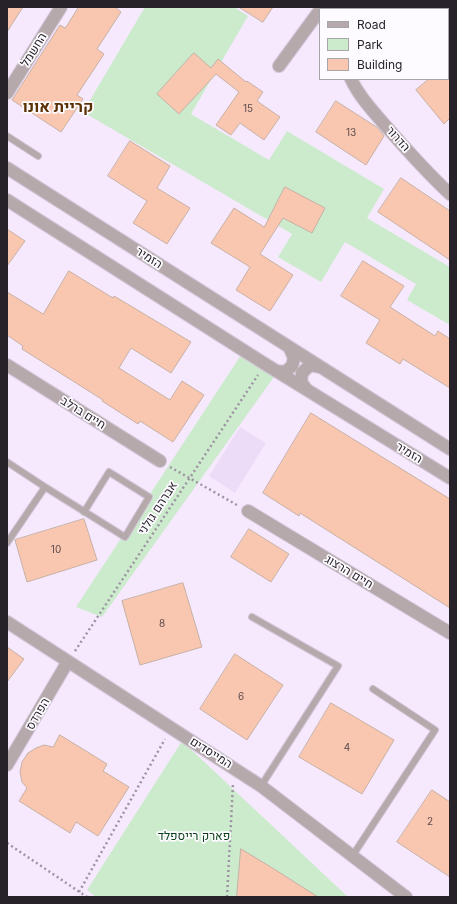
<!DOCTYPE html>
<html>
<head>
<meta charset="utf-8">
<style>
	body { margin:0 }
	#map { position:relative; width:457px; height:904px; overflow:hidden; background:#f6e9fe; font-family:Inter,sans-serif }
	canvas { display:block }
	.frame { position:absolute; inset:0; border:8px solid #27222a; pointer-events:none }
	.legend { position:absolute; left:319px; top:8px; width:130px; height:72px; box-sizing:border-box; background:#fdfbff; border:1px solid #a7a4aa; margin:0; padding:5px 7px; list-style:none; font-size:12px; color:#27222a }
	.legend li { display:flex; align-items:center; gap:8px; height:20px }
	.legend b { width:20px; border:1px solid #a7a4aa }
</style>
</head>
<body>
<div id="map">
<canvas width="457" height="904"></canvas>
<div class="frame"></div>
<ul class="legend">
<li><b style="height:5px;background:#b5a9ab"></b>Road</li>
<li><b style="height:11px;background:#ccebcd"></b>Park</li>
<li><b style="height:11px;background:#f9c7b0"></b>Building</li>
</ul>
</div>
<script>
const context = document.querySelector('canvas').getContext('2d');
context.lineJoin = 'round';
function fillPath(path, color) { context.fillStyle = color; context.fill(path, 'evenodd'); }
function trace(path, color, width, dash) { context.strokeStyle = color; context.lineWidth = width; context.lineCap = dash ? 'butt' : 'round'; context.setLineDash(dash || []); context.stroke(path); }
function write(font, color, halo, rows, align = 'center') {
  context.font = font + ' Inter,Heebo,sans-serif'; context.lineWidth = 3.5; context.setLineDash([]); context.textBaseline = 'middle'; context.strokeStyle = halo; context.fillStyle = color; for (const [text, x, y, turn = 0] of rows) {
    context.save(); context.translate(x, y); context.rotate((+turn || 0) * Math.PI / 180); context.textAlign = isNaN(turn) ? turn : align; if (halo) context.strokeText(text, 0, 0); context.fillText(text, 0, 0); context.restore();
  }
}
fillPath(new Path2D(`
	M240 427 266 443 235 493 209 476Z`), '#eddcf7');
fillPath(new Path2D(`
	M145 7H234L248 16 191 114 269 160 287 131 384 189 367 218 450 267V325L407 300 416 284 345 242 321 282 278 257 292 234 83 112Z
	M241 355 274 377 102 617 76 607Z
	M182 741 348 897H96L87 890Z`), '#ccebcd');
const building = new Path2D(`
	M7 7H23L7 32Z
	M79 7H115L121 12 97 49 104 54 77 95 83 99 61 132 12 100 60 25 65 28Z
	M239 7H273L263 22Z
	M194 53 211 68 218 59 246 82 247 81 263 92 257 101 280 117 264 140 240 123 231 135 216 125 239 92 216 74 179 114 157 94Z
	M429 79H450V118L444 124 416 90Z
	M336 101 378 128 384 136 366 165 316 132Z
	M130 141 170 166 157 188 190 208 167 244 133 223 147 201 108 176Z
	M401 178 450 211V260L378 212Z
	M285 187 325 208 312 233 283 218 260 254 293 275 270 311 236 290 250 267 211 243 234 208 264 227Z
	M7 229 25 241 7 266Z
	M363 261 404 286 390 307 435 336 438 331 450 339V388L403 359 400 364 366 343 380 320 341 296Z
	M69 271 113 298 114 296 191 342 171 373 131 348 119 368 170 400 182 381 204 395 173 442 140 421 138 424 102 401 103 400 22 349 23 346 7 335V292L43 314Z
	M311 413 450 499V608L300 513 299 516 263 493Z
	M84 519 97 560 27 582 15 540Z
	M249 529 289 554 271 582 231 557Z
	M183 583 202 647 140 665 122 601Z
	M7 647 24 659 7 682Z
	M235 654 283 685 247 740 200 709Z
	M331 703 394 740 362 794 299 757Z
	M60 735 107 764 103 771 129 787 98 836 76 822 70 833 19 801 27 788 22 782 20 772 22 762 28 753 36 748 44 745 53 747Z
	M432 790 450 802V877L397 842Z
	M241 849 274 869 318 897H237Z`);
fillPath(building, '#f9c7b0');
trace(building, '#c7b0a5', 1);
const service = new Path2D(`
	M7 136 38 156
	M7 462 45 487 7 543
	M45 487 125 537 149 497 109 472 84 512
	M252 617 338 666 261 786
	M353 855 435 730 373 689`);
const minor = new Path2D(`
	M432 7 433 9
	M448 35 450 38
	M279 66 320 10
	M351 79C359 96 372 110 384 124 405 148 426 172 450 194
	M7 93 61 7
	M7 168 450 449
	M7 200 265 364 450 478
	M7 365 160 461
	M276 371 285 372 292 366 294 358 290 349
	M307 390 301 382 302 373 310 365 319 367
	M248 511 450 633
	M7 622 261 786 406 897
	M7 765 67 663`);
trace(service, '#d1c5d8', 8);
trace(minor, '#d1c5d8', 14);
trace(new Path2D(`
	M352 7 353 9
	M170 467 237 505
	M75 651 258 375
	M7 843 87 897
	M79 892 165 739
	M227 897 233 784`), '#9d93a2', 2.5, [2, 3]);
trace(service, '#b5a9ab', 6);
trace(minor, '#b5a9ab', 12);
write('10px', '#5c4b4c', null, [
	["15",248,109],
	["13",351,133],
	["10",56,550],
	["8",162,624],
	["6",241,697],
	["4",347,748],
	["2",430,822]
]);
write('12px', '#27222a', '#fdfbff', [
	["החשמל",34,50,-58],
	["הדרור",398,139,48],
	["הזמיר",149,258,33],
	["חיים ברלב",83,413,32],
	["הזמיר",409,453,31],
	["אברהם גולני",158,508,-57],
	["חיים הרצוג",349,572,31],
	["הפרדס",38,714,-60],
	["המייסדים",211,753,32]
]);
write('12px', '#073e13', '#fdfbff', [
	["פארק רייספלד",194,836]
]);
write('bold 16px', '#5a3103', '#fdfbff', [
	["קריית אונו",58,107]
]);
</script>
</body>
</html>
